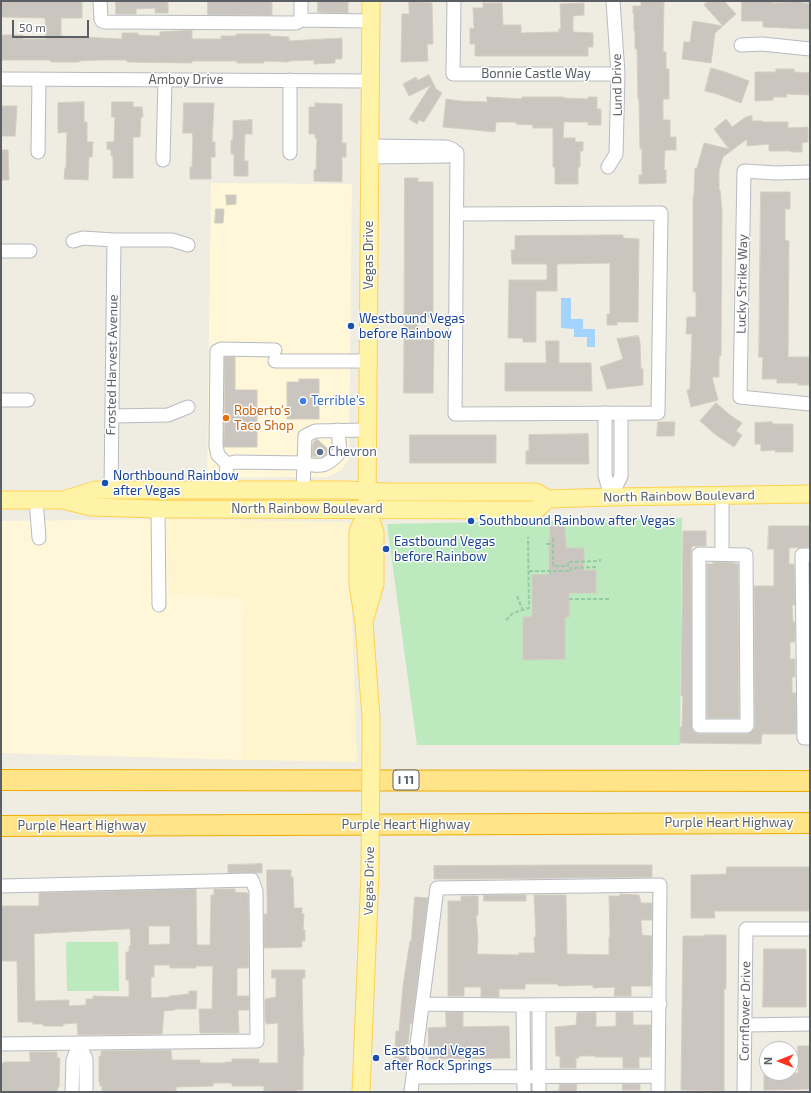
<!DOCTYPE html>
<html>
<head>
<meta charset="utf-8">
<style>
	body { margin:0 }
	#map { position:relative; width:811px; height:1093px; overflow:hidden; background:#efece2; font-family:"Exo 2",sans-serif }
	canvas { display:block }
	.frame { position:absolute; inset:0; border:2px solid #5a5f64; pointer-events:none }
	.north { position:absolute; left:759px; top:1041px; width:40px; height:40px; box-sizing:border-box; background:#fff; border:1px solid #bdbfc1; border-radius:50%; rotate:270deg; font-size:11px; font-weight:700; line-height:16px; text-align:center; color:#5a5f64 }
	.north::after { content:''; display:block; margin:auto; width:14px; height:18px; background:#fa341d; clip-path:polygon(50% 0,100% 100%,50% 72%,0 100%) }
	.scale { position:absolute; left:12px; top:20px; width:77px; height:18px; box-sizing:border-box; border:2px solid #5a5f64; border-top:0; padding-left:5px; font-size:12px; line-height:14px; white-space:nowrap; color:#5a5f64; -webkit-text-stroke:3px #fff; paint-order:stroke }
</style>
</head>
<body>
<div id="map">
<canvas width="811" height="1093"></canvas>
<div class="frame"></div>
<div class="north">N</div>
<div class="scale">50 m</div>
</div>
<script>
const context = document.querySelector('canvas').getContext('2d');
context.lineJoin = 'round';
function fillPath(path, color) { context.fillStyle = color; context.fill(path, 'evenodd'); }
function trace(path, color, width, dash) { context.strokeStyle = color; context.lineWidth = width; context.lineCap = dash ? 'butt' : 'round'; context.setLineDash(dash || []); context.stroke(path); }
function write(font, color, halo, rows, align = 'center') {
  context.font = font + ' "Exo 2",sans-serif'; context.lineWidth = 3; context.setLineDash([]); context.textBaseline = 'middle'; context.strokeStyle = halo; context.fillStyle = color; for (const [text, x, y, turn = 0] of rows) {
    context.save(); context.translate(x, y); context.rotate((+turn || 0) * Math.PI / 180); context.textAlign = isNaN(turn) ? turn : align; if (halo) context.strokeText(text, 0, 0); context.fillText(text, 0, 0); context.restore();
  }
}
fillPath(new Path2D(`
	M211 183 352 184 349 458 342 470 327 477 207 478Z
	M167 519 169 593 244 598 242 760 1 753V521Z`), '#fff7d7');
fillPath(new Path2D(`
	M682 518 680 745H417L387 524Z
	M66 942H118L119 991H67Z`), '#bce9bd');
fillPath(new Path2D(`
	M167 519 349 522 357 762 242 760 244 598 169 593Z`), '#fef4ce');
fillPath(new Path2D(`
	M561 298H571V319H583V329H595V347H587V337H574V329L561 328Z`), '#a2d4ff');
const building = new Path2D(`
	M1 1H82V18H61V36L122 39V33H138V35L160 36V32L192 30V39H221V36H236V34H270V36L289 37V41L342 38V59H335V63L314 64V60L289 61 288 62 264 61V63H237V61H192V63L127 62V60H98L79 61V62H51L50 60H1V35H23V39H46L45 18 1 17Z
	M116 1H168V13H155V8L136 9V14H116Z
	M208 1H272V15H208Z
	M318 1H348V13L318 12Z
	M409 1 432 3 433 44H427L428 61 401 62 402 14H409Z
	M641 1H664L663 52H666V69H669V99H663V120H670V137H676V150H665L664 170H666V183L639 184V175H642V149H640L639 99H638L637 49H635V31H634V14H633V6H641Z
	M709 1H724L736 14 715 33 711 63 682 59 684 42H690L693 21 723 26 704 5Z
	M742 1H773V3L802 1V3H810V29L763 27V21H742Z
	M483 3H502L503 25H521V33L559 32V29H561L560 4 584 3V15L573 16V32L593 33V47H588V56H475V44H470V28L474 29 473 8H483Z
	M711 68 728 73 749 81 741 103 717 94 705 91Z
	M776 69H794V72L810 73V95L786 94 787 97H773V100L755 101V72H776Z
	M429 75 436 89 442 93 424 122 419 120 417 124 409 119 431 85 409 96 403 84 416 77 418 80Z
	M487 97 522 99V97H564V98L588 99V97H597V109H601V125H588V122H564L563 138H575V142H583V151H580V167H578V184H555V167H553V128H533V125L516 124V122H496L495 132 443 127 446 99 459 101 487 102Z
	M84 102V122H87V142H93L92 157H89L88 180 64 179 65 168H66L67 132 58 133V103Z
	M112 102H133V107H142L143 117H141L140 137H133V178H113V156H111V150L107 149V142H114L115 117H112Z
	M184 103H214L212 142H215V157H211V179H190V167H192L193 138 192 133H183Z
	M315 103 342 104V143H346V157H342V182L314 181V170H316L317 138H315V134H309V107H315Z
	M1 106H17L15 136H1Z
	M752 116V121H762V122H788V128L808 127V142L802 143V152H791V151H769V144L747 146V139L723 157 719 170V190H720L722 211 721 356H719V377H712L718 400 691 407 687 390 690 389 692 334H686L687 317H696V292H693V196H694L695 168H697L704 143 729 149 714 129 726 119 732 127 746 117Z
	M252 120V134H245L244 161H248V176H234V154H231V140H233V121Z
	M1 150H8L9 180H1Z
	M405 178H418V182H433V317H418V333H434L433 393H404Z
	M761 192H790V209H785V240L789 241 788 357H810V385H798V383H777V379H762L763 357H759Z
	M226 195H236V204L227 205Z
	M216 209H224L223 223H215Z
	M611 235H623V238L639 239 638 322H617V325H607V314H610V263L557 264V291H536V342H523V338H508L509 280H547V264H512L511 250H515V236Z
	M638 336V337H639L640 343 641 369H643V385L607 389 600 367 623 359 617 339Z
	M546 341H559V363H591L592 391H505V363H546Z
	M225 357H235V390H257V447H224Z
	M299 379H319V419H287V382H299Z
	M716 403 730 415 742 423 736 431 742 435 734 447 716 435 700 421Z
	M658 422H675L674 436H657Z
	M772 422V424H793V452H775V450L761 451V444H755V423Z
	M588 434 589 464H526V451H529V435Z
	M410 435H496V463H410Z
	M317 439 330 451 324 456 319 457 312 456 313 443Z
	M550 526H565V538H566V548H584V570H596V593H569V617H565V659L523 660V617H532V575L549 574V539H550Z
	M769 526H810L809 547 789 548V564H794L795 605H792L793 622H795V642H790V659H795V677H792V693H796V734H762L761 744 680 743V727H682L683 696H681L683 531H706V546H692L691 554 692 730 695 733 699 734H747L754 730 755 726 754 586H774V549H768Z
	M713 562 735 563V564H738L739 718H707V564H713Z
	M262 864V873H228V865Z
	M570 865H652V877L475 879H434V866Z
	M727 867H810V911H714L715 918H691V875L726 874Z
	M267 870H291V877H293L294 908H302V914H304L303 930H305V941H302V947L264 948V914H267Z
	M196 889 197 945H210L211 895H214V889H235V892L248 893 249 968H237V996H249V1010H238L239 1033H200L199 1009H212L213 966H196V968H170V965H154V977H151V998L170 997V996L189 994V991H197L196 1009H175V1010L164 1011 162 1034 78 1035 77 1023 63 1024V1026H43V1024H33V1022H18L17 961H1V906H39V893ZM149 926H170V944L149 945ZM130 929 131 946H129V952H126V980H129V997L93 996V999H86V1005L69 1006V1000L35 1001 34 934Z
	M620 894 639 895 641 903H652V920H641L642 935 652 936 651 986H631V996H614L615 987 593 988V985L559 986 557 984H525V989H499V997H481V987H464V996H448V901H461V896H478V915L476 916 478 938 477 954 519 955V953H535L534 937H536L534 895H566L567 954 609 955V937H610L609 896H620Z
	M484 895H526V901H484Z
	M415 897 428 898 412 1024 410 1023 406 1068 394 1067 396 1031H399L403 986 410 941H411Z
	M705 935H726V989H724V1091L681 1090 683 936H705Z
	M764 949H806V1007H763Z
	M272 970H305V978H302L303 1030 304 1056H303V1090H296V1092H271L264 1091V1086H232V1083H213V1086L176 1087V1091H171V1092H102V1086H100L99 1080V1056H101V1051L171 1050 172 1060H200V1063H225V1062H232V1059H259V1063H278V1023L266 1024 265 1017V999L276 997V978H272Z
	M446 1012H463V1027L509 1026 510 1058 429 1059 428 1028 446 1027Z
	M596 1012V1027L616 1026V1012H633V1025H651L650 1057H639V1068H623V1057H595V1056H579V1058H576V1068H560V1056H556L555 1027 576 1025 577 1013Z
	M798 1046H810V1089L764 1090V1073H798Z
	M30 1052H57V1058H60L59 1087H58L57 1092H4L1 1091V1063H4V1062H30Z
	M560 1084H577L576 1092H559Z
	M623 1084H640V1090H623Z`);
fillPath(building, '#cac6bf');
trace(building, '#d4cec0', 1);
const minor = new Path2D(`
	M100 1 101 19 102 21 105 22 296 23 301 20 371 21
	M454 1 453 74H618
	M301 20V1
	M741 45 762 44 810 49
	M1 79 370 81
	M290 80V153
	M369 146 446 147 452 149 457 153 455 414 658 413 661 213 457 214
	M38 152 39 79
	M369 157 447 156 457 153
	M163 160 165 80
	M608 167 616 154 618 74 613 1
	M810 172 776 173 744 171 740 397 810 404
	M73 241 83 238 114 240H172L188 245
	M1 251H30
	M275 361H368
	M1 400H28
	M605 413V475L611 497
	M112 416 168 415 188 407
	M227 464 218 455 216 446 217 351 221 349 275 350
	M111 490 114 240
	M225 490 227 464 235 462 304 463C322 468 327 466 340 452L338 430
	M303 490 305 436 315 431 367 430
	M611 497 621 476V413
	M36 500 39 538
	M158 509 159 605
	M699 554 746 555 747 726H699Z
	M722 554V495
	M810 555H802L804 738H810
	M1 886 252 880 256 891 257 1041 1 1044
	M423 1004 510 1005 660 1004
	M523 1005 524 1092
	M539 1005V1092
	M745 1025 810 1024
	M79 1044 86 1059V1092
	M413 1077 658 1076
	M72 1092 73 1060 79 1044
	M411 1092 437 888 660 885 658 1092
	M744 1092 746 929H810`);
const major = new Path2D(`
	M371 1 367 510 358 532V584L364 623 371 718V747
	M1 500H63L91 507 158 509 536 510 548 499
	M63 500 96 490H346L387 492H536L548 499 611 497 810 494
	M365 618 375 584V532L367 510
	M361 1092 370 873`);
const highway = new Path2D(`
	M1 780 810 781
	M1 826 810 823`);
trace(minor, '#b7bac0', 15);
trace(major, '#ffd14b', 19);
trace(highway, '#f1ac00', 22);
trace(new Path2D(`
	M553 538V566H568V562L600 561V559
	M546 544H553
	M529 571H571V568L597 567
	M550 574 551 573
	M517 596 523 611
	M569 599H610
	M506 620 513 613 529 608 528 537`), '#94caa4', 2, [4, 2]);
trace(minor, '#fff', 13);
trace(major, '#fff3a7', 17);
trace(highway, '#ffe489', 20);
const majorBridge = new Path2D(`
	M370 873 371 747`);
trace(majorBridge, '#ffd14b', 19, []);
trace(majorBridge, '#fff3a7', 17);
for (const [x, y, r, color] of [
	[351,326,4,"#1a4fb4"],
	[303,401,4,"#3f7fe0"],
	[226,418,4,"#e8710a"],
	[320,452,4,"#5c6f8a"],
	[105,483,4,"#1a4fb4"],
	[471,521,4,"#1a4fb4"],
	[386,549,4,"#1a4fb4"],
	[376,1058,4,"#1a4fb4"]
]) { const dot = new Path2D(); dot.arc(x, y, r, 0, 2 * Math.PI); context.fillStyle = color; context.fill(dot); trace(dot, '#fff', 1.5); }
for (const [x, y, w] of [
	[406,780,26]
]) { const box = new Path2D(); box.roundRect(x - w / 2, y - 10, w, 20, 3); context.fillStyle = '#fff'; context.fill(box); trace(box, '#5a5f64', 1); }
write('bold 12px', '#5a5f64', null, [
	["I 11",406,780]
]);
write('13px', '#5a5f64', '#fff', [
	["Bonnie Castle Way",536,74],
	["Amboy Drive",186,80],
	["Lund Drive",617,85,-91],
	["Vegas Drive",369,255,-90],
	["Lucky Strike Way",742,284,-89],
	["Frosted Harvest Avenue",112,365,-89],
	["North Rainbow Boulevard",679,496,-1],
	["North Rainbow Boulevard",307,509],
	["Purple Heart Highway",729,823],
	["Purple Heart Highway",406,825],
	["Purple Heart Highway",82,826],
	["Vegas Drive",369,881,-89],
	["Cornflower Drive",745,1011,-89]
]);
write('13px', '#164399', '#fff', [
	["Westbound Vegas",359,319],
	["before Rainbow",359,334],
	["Northbound Rainbow",113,476],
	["after Vegas",113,491],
	["Southbound Rainbow after Vegas",479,521],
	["Eastbound Vegas",394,542],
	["before Rainbow",394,557],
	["Eastbound Vegas",384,1051],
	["after Rock Springs",384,1066]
], 'left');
write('13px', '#366cbe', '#fff', [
	["Terrible's",311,401]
], 'left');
write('13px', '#c56008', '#fff', [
	["Roberto's",234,411],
	["Taco Shop",234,426]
], 'left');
write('13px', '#4e5e75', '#fff', [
	["Chevron",328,452]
], 'left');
</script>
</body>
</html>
